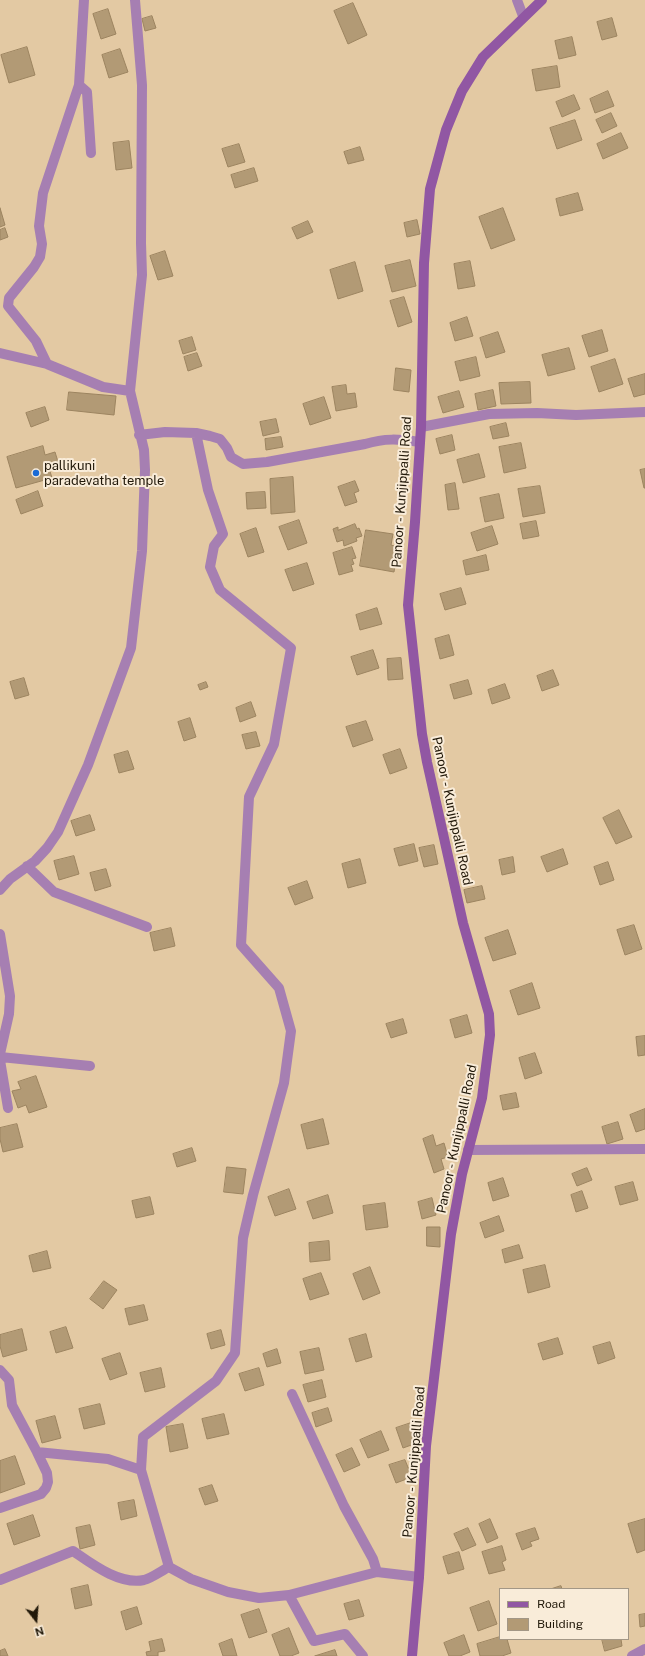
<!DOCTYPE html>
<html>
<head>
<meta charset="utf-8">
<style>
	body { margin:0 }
	#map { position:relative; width:645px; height:1656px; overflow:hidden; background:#e3c9a3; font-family:"Public Sans",sans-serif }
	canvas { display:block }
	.legend { position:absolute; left:499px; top:1588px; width:130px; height:52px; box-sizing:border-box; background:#f9ecd9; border:1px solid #a39786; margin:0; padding:5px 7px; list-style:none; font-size:12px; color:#211809 }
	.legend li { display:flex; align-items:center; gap:8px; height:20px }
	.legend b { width:20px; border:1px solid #a39786 }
	.north { position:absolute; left:16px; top:1600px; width:40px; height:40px; -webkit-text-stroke:3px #f9ecd9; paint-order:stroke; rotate:163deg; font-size:11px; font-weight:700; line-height:16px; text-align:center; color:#211809 }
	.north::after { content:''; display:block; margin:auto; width:14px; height:18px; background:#211809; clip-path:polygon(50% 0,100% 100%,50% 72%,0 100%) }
</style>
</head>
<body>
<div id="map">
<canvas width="645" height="1656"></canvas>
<ul class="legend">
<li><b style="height:5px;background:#9157a3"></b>Road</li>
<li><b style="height:11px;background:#b29a75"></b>Building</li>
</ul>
<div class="north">N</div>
</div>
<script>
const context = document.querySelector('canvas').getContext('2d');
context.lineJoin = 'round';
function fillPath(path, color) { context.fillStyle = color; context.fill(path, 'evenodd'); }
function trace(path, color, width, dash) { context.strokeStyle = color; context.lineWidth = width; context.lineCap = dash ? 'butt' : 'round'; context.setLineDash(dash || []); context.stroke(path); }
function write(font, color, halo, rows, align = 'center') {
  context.font = font + ' "Public Sans",sans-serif'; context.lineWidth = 4; context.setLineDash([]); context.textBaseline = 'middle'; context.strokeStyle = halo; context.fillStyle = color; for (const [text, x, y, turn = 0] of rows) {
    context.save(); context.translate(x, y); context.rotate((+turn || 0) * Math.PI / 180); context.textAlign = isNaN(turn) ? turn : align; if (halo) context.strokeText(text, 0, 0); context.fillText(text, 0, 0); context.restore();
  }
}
const building = new Path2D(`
	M353 3 367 35 348 44 334 11Z
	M108 9 116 34 101 39 93 14Z
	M152 16 156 28 145 31 142 19Z
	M612 18 617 36 602 40 597 22Z
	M572 37 576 55 559 59 555 41Z
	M27 47 35 75 9 83 1 55Z
	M120 49 128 72 109 78 102 55Z
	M557 66 560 87 536 91 532 70Z
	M608 91 614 106 595 113 590 99Z
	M574 95 580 109 562 117 556 102Z
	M611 113 617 126 602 133 596 120Z
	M575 120 582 140 557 149 550 128Z
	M621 133 628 148 603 159 597 144Z
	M129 141 132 168 116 170 113 143Z
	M239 144 245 162 228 167 222 149Z
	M360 147 364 160 348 164 344 152Z
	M254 168 258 181 235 188 231 175Z
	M578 193 583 210 560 216 556 199Z
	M0 208 5 225 0 227Z
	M503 208 515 240 491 249 479 217Z
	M417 220 420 234 407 237 404 223Z
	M308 221 313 232 297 239 292 228Z
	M5 228 8 237 0 240V230Z
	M165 251 173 276 158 280 150 256Z
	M410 260 416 286 392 292 385 266Z
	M470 261 475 286 458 289 454 264Z
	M355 262 363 291 338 299 330 270Z
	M404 297 412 322 398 327 390 301Z
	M467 317 473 336 455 341 450 323Z
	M602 330 608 351 589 357 582 336Z
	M498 332 505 352 486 358 480 338Z
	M192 337 196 350 183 354 179 341Z
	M569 348 575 369 548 376 542 355Z
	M197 353 202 366 188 371 184 357Z
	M476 357 480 376 460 381 455 362Z
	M615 359 623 384 599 392 591 367Z
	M396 368 411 370 409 392 394 390Z
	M645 374V394L634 397 628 379Z
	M530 382 531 403 501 404 499 383Z
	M346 385 347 394 355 393 357 407 336 411 332 387Z
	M493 390 496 406 478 410 475 394Z
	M459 391 464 407 443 413 438 397Z
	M69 392 116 396 114 415 67 410Z
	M324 397 331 418 310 425 303 404Z
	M45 407 49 420 31 427 26 413Z
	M276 419 279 432 263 436 260 422Z
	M506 423 509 436 493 439 490 427Z
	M452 435 455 450 440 454 436 439Z
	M281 437 283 447 266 450 265 439Z
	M521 443 526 468 504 473 499 447Z
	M43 446 45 455 55 452 59 465 49 468 52 478 16 488 7 457Z
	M479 454 485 477 463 483 457 460Z
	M645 469V488H644L640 470Z
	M293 477 295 512 271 514 270 479Z
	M355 481 359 491 354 493 357 502 345 506 338 487Z
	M455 483 459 509 448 510 445 485Z
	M540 486 545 513 523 517 518 489Z
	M38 491 43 506 21 514 16 500Z
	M265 492 266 508 247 509 246 493Z
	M499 494 504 518 485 522 480 498Z
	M299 520 307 543 288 550 279 527Z
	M536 521 539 536 523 539 520 524Z
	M355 524 357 529 359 528 362 536 356 538 357 541 344 546 343 540 337 542 333 529 338 527V530Z
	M492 526 498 544 477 551 471 533Z
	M256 528 264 552 248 557 240 534Z
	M366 530 393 534 391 545 398 547 394 572 360 566Z
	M352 547 356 558 352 559 354 564 351 565 353 571 339 575 333 553Z
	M486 555 489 570 466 575 463 561Z
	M307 563 314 584 293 591 285 570Z
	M461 588 466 604 445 610 440 594Z
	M377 608 382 624 360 630 356 615Z
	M449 635 454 655 440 659 435 639Z
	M373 650 379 668 357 675 351 657Z
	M401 658 403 679 388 680 387 659Z
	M553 670 559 685 542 691 537 676Z
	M24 678 29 695 15 699 10 682Z
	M468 680 472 694 454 699 450 685Z
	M206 682 208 687 200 690 198 685Z
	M505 684 510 698 492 704 488 690Z
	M251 702 256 716 240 722 236 708Z
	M190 718 196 737 184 741 178 722Z
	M366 721 373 740 353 747 346 727Z
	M256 732 260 746 246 749 242 735Z
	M400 749 407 768 390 774 383 755Z
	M128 751 134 769 119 773 114 755Z
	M619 810 632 837 616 844 603 818Z
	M90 815 95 830 76 836 71 821Z
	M414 844 418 861 399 866 394 849Z
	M434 845 438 864 424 867 419 848Z
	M563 849 568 864 547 872 541 857Z
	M74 856 79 874 59 880 54 861Z
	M513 857 515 872 502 875 499 860Z
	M360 859 366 883 348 888 342 864Z
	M608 862 614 880 600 885 594 867Z
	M106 869 111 886 95 891 90 873Z
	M307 881 313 898 295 905 288 888Z
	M482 886 485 899 467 903 464 890Z
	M634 925 642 949 625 955 617 930Z
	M171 928 175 946 154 951 150 933Z
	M508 930 516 954 493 961 485 938Z
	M532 983 540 1008 518 1015 510 991Z
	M467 1015 472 1033 455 1038 450 1020Z
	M403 1019 407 1033 391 1038 386 1024Z
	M645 1036V1055L638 1056 636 1037Z
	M535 1053 542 1073 525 1079 519 1058Z
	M36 1076 47 1107 29 1113 26 1105 18 1108 12 1091 21 1089 18 1082Z
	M516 1093 519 1107 503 1110 500 1096Z
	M645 1109V1129L636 1132 630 1115Z
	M323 1119 329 1144 307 1149 301 1125Z
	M618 1122 623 1139 607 1144 602 1127Z
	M17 1124 23 1147 3 1152 0 1139V1128Z
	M433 1135 436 1146 444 1143 448 1157 441 1159 444 1169 434 1173 423 1139Z
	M192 1148 196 1161 177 1167 173 1154Z
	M227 1167 246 1169 243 1194 224 1192Z
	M587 1168 592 1180 577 1186 572 1174Z
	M503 1178 509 1196 493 1201 488 1183Z
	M633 1182 638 1200 620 1205 615 1187Z
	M289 1189 296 1209 275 1216 268 1197Z
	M582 1191 588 1208 576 1212 571 1195Z
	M328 1195 333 1213 313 1219 307 1202Z
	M150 1197 154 1214 136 1218 132 1201Z
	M432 1198 436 1215 422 1219 418 1202Z
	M385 1203 388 1227 366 1230 363 1206Z
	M499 1216 504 1231 485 1238 480 1223Z
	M427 1227H440V1247L427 1246Z
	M329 1241 330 1260 310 1262 309 1243Z
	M519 1245 523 1258 505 1263 502 1250Z
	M47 1251 51 1268 33 1272 29 1256Z
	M545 1265 550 1287 528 1293 523 1270Z
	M370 1267 380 1293 363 1300 353 1274Z
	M321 1273 329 1294 310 1300 303 1279Z
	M104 1281 117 1290 103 1309 90 1299Z
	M144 1305 148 1320 129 1325 125 1309Z
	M66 1327 73 1348 56 1353 50 1332Z
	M22 1329 27 1350 3 1357 0 1346V1335Z
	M221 1330 225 1345 211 1349 207 1334Z
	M366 1334 372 1357 356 1362 349 1339Z
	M558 1338 563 1354 543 1360 538 1344Z
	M610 1342 615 1358 598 1364 593 1347Z
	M319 1348 324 1370 305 1374 300 1352Z
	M277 1349 281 1363 267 1367 263 1354Z
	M120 1353 127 1374 110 1380 102 1359Z
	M161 1368 165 1387 145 1392 140 1373Z
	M259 1368 264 1385 245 1391 239 1374Z
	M322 1380 326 1397 308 1402 303 1385Z
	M100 1404 105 1424 84 1429 79 1409Z
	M328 1408 332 1421 316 1427 312 1413Z
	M224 1414 229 1434 207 1439 202 1419Z
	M55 1416 61 1438 42 1443 36 1421Z
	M411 1423 417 1443 403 1448 396 1428Z
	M183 1424 188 1448 170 1452 166 1427Z
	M381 1431 389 1450 368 1458 360 1440Z
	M352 1448 360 1465 344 1472 336 1455Z
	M15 1456 25 1484 0 1493V1461Z
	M405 1460 412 1477 396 1483 389 1465Z
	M212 1485 218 1501 205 1505 199 1489Z
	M134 1500 137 1516 121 1520 118 1503Z
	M33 1515 40 1536 14 1545 7 1524Z
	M490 1519 498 1538 487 1543 479 1524Z
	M645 1519V1550L637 1553 628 1524Z
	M90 1525 95 1545 80 1549 76 1528Z
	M468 1528 476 1545 462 1551 454 1534Z
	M535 1528 539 1539 530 1542 532 1546 522 1550 516 1534Z
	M502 1546 506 1560 502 1562 505 1570 489 1574 482 1552Z
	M459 1552 464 1569 448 1574 443 1557Z
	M88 1585 92 1605 75 1609 71 1589Z
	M561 1586 562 1589H551Z
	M359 1600 364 1616 349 1620 344 1604Z
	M489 1601 497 1624 478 1631 470 1608Z
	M137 1607 142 1624 126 1630 121 1612Z
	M259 1609 267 1632 249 1638 241 1615Z
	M645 1614V1626L640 1627 639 1615Z
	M289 1628 299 1653 291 1656H280L272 1635Z
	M464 1635 470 1652 460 1656H449L444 1643Z
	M500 1637V1639H507L511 1653 502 1656H480L477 1644Z
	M162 1639 165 1651 158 1652V1656H147L146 1652 151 1651 149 1642Z
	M232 1639 237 1656H223L219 1644Z
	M602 1639H621L622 1646 605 1651Z
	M5 1649 8 1656H0V1651Z
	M335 1650 337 1656H315Z`);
fillPath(building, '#b29a75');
trace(building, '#9c8460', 1);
trace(new Path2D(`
	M517 0 523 16
	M79 85 87 92 91 153
	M0 353 47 364 103 387 130 391
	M47 364 36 341 8 306 9 298 34 267 40 257 42 244 39 226 43 193 79 85 84 0
	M421 427 489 414 537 413 576 415 645 412
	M139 435 165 432 196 433 210 436 220 439 227 448 231 457 243 464 267 462 365 444C385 438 399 439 419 442
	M27 866 54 892 147 927
	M0 890 10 879 35 861 47 848 58 832 88 765 131 648 142 551 145 470 144 450 130 391 142 275 141 243 142 85 135 0
	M0 934 10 996 9 1014 0 1054
	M0 1057 90 1066
	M0 1060 8 1108
	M468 1150 645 1149
	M0 1370 9 1380 12 1405 37 1452 108 1459 141 1470 169 1567 191 1579 228 1592 259 1598 289 1595 314 1641 345 1634 363 1656
	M292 1394 344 1506 373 1559 377 1572
	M141 1470 143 1437 216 1381 235 1353 243 1238 253 1195 284 1083 291 1031 279 988 241 945 249 797 274 744 291 648 220 590 210 567 214 546 223 534 208 490 196 433
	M0 1508 41 1494 46 1488 48 1482 47 1473 37 1452
	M0 1580 73 1551C92 1564 119 1585 144 1580 152 1578 161 1571 169 1567
	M289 1595 377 1572 419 1577
	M632 1656 645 1649`), '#a67fb2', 10);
trace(new Path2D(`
	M412 1656 419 1577 426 1446 451 1234 462 1174 482 1098 490 1035 489 1014 463 923 427 762 422 734 408 605 415 522 421 427 424 263 430 189 446 130 462 91 483 57 542 0`), '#9157a3', 10);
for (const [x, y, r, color] of [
	[36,473,4,"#1a6bd5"]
]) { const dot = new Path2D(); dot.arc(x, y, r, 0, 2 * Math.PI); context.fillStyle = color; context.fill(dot); trace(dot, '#f9ecd9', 1.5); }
write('13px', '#211809', '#f9ecd9', [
	["pallikuni",44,466],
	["paradevatha temple",44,481]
], 'left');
write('13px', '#211809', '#f9ecd9', [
	["Panoor - Kunjippalli Road",402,492,-86],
	["Panoor - Kunjippalli Road",452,811,78],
	["Panoor - Kunjippalli Road",457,1139,-78],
	["Panoor - Kunjippalli Road",414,1462,-85]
]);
</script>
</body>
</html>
